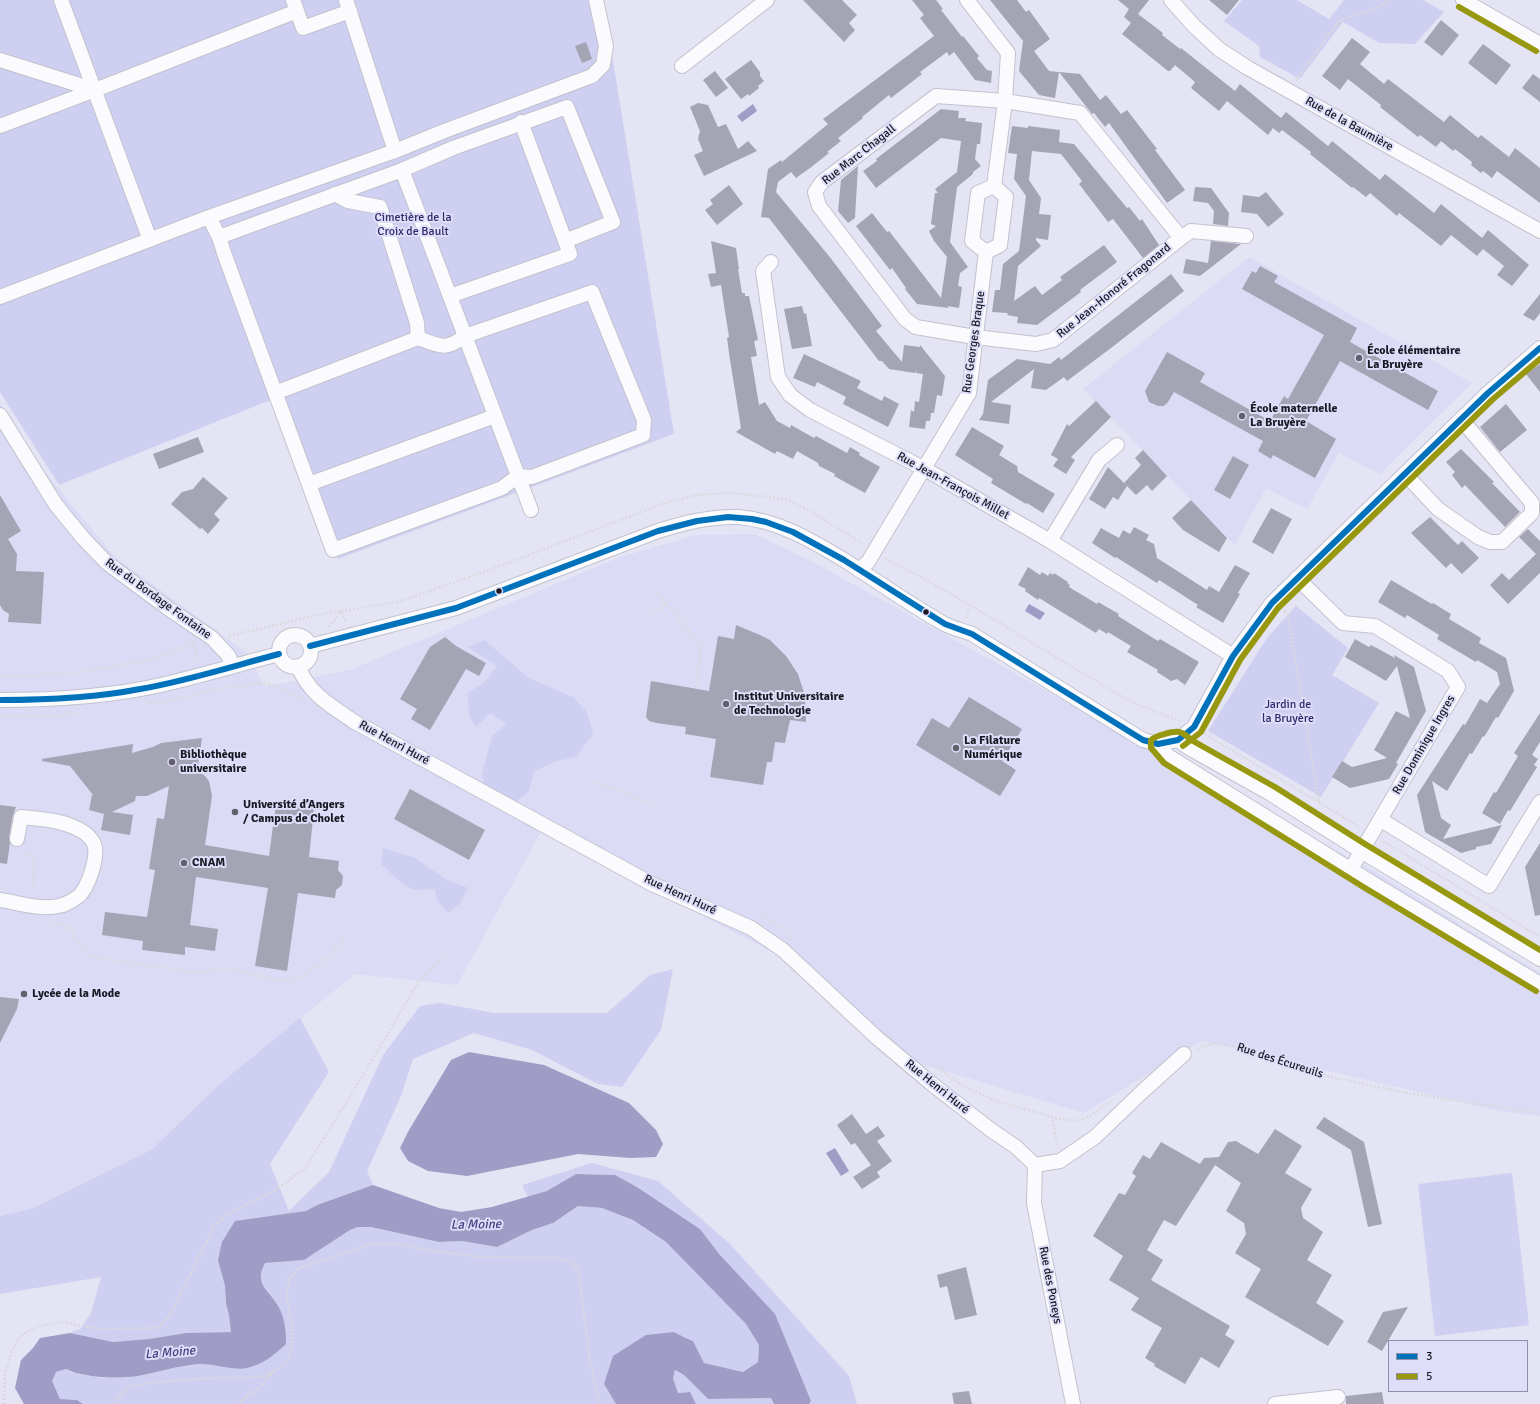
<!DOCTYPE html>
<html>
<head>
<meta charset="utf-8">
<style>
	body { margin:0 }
	#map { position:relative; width:1540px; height:1404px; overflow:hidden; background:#e4e4f4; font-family:Signika,sans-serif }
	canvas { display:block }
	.legend { position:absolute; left:1388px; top:1340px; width:140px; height:52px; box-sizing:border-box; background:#dedefa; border:1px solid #908fa4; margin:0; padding:5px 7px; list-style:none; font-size:12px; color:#1a1923 }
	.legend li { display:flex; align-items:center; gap:8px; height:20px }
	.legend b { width:20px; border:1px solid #908fa4 }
</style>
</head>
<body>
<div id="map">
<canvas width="1540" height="1404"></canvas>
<ul class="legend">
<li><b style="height:5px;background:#0071bb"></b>3</li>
<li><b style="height:5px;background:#989810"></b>5</li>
</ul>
</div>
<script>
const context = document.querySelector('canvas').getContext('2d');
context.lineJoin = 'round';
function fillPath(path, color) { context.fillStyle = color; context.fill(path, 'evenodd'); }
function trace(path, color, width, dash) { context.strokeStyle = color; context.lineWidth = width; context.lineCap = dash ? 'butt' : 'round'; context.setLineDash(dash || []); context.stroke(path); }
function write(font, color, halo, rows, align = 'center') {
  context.font = font + ' Signika,sans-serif'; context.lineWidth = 4; context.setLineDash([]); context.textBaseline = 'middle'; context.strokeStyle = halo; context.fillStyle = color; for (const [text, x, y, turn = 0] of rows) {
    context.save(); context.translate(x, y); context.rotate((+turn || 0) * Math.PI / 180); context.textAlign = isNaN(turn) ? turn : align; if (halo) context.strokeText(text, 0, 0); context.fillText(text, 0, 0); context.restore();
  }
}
fillPath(new Path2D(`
	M1249 257 1472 383 1380 474 1339 453 1307 509 1266 488 1235 545 1083 389Z
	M0 404 45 472 114 556 247 653 265 687 350 670 620 557 696 535 754 534 811 561 1375 872 1540 973V1116L1499 1111 1202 1041 1084 1113 885 1053 816 975 541 832 457 985 355 974 221 1083 151 1150 33 1208 0 1216Z`), '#dbdbf6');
fillPath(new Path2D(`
	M0 0H603L674 434 338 559 273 399 59 485 0 392Z
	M1242 0H1297L1329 19 1344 0H1423L1444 12 1415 44 1379 43 1343 22 1300 79 1260 57 1259 46 1224 21Z
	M1296 606 1348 648 1332 675 1379 703 1321 797 1208 731 1267 638Z
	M484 640 529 678 573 697 587 712 593 734 576 757 557 761 534 771 529 791 515 803 485 786 482 775 492 736 506 724 490 713 476 727 470 717 467 693 484 683 497 666 468 647Z
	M383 848 415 858 447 880 468 888 460 903 448 913 437 900 435 889 413 890 399 881 381 864Z
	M673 969 661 1030 622 1087 598 1084 532 1050 474 1033 413 1059 401 1096 367 1171 373 1185 317 1205 306 1211 282 1215 218 1260 225 1286 226 1304 229 1315 232 1332 186 1333 149 1339 113 1342 70 1333 80 1329 91 1313 101 1277 0 1294V1216L33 1208 151 1150 221 1083 300 1018 329 1072 270 1164 289 1211 329 1172 383 1055 420 1006 440 1003 495 1013H607L650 975Z
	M592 1163 658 1181 731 1245 849 1376 857 1404H809L811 1401 720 1255 700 1229 637 1187 614 1175 576 1174 548 1191 528 1197 522 1185Z
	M1512 1173 1529 1325 1435 1336 1418 1184Z
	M578 1206 602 1208 633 1220 666 1242 746 1324 759 1345 758 1362 743 1372 703 1363 693 1341 674 1332 604 1384 616 1404H83L77 1400 60 1399 51 1381 56 1372 66 1369C83 1378 120 1380 139 1376 159 1372 179 1365 200 1364 215 1364 231 1367 246 1368L286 1328C283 1321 281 1311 277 1304 267 1287 254 1285 264 1263L304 1260 350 1230 358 1227H371L439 1242 462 1241 497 1247 532 1230 553 1223Z
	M675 1370 684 1375 708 1399 771 1398 774 1404H696L690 1392 678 1393 673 1378Z`), '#cfcff1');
fillPath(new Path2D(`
	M753 104 757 111 742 122 737 116Z
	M1029 604 1045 613 1040 620 1025 611Z
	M469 1052 544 1065 629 1103 656 1130 663 1144 656 1157 630 1158 578 1154 467 1176 428 1171 408 1161 400 1148 409 1130 451 1060Z
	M835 1148 849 1171 841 1176 826 1153Z
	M576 1174 615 1175 637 1187 700 1229 720 1255 775 1314 811 1401 809 1404H774L771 1398 708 1399 684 1375 675 1370 673 1378 678 1393 690 1392 696 1404H616L604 1384 613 1356 646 1335 674 1332 686 1338 693 1341 704 1363 743 1372 758 1362 759 1345 746 1324 666 1242 633 1220 602 1208 578 1206 553 1223 532 1230 497 1247 462 1241 439 1242 371 1227H358L350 1230 304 1260 265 1263C254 1284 267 1288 277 1304 285 1317 286 1330 286 1344 274 1355 264 1364 247 1368 234 1371 213 1363 198 1364 178 1366 158 1372 138 1376 118 1379 84 1378 66 1369L56 1372 52 1381 60 1399 77 1400 83 1404H24L15 1388 21 1360 33 1348 40 1338 70 1333 113 1342 149 1339 186 1333 231 1332 229 1315 226 1304 225 1286 218 1260 222 1242 235 1221 306 1211 317 1205 373 1185 439 1208 461 1212 492 1207 547 1191Z`), '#9f9dc6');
fillPath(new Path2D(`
	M803 0H842L857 15 849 23 855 30 844 42Z
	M912 0H936L943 9 941 10 952 24 962 37 963 36 979 56 977 58 987 70 992 71 991 83 975 80 954 52 949 56 947 52 920 72 922 74 891 98 889 95 862 117 863 118 838 138 841 141 827 152 829 153 810 168 796 178 791 172 778 182 776 192 829 256 882 326 876 331 902 362 904 345 920 347V345L945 376 942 396 937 395 934 413H931L930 421H926L925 429 909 427 911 410 914 412 915 401 919 402 923 374 916 373 917 369 915 373 889 369 882 361H879L769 218 761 217 768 169 781 160 782 162 828 124 823 119 934 36 920 18 924 15Z
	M990 0H1017L1026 12 1029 10 1050 39 1034 51 1049 71 1059 72 1055 98 1039 95 1019 71 1023 41Z
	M1118 0H1149L1138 14 1163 33 1162 35 1180 49 1181 48 1235 91 1240 84 1281 118 1286 112 1328 146 1332 141 1380 180 1385 174 1434 213 1441 204 1482 238 1488 230 1529 265 1512 286 1497 275 1504 266 1483 249 1477 256 1451 235 1441 246 1399 213 1397 216 1370 193 1366 197 1353 187 1352 188 1310 154 1311 152 1282 130 1279 133 1273 128 1268 135 1227 101 1219 111 1191 88 1195 82 1175 65 1170 71H1168L1122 34 1131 23 1124 17 1129 9Z
	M1209 0H1239L1227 15Z
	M1441 20 1459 35 1442 56 1424 42Z
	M1352 38 1370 52 1360 64 1384 84 1388 79 1444 122 1450 115 1478 138 1481 135 1509 157 1515 148 1540 168V203L1497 171 1492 178 1483 171 1481 173 1471 165 1472 162 1455 149 1453 151 1441 141 1436 147 1420 135 1418 137 1380 107 1381 105 1348 79 1340 90 1322 76Z
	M586 42 592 59 582 63 575 46Z
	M1483 44 1511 65 1496 85 1468 63Z
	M751 60 760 72V76L764 81 758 86 759 88 749 96 748 94 741 99 725 79Z
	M715 71 728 88 716 97 703 80Z
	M1059 72 1080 74 1100 100 1106 95 1121 114 1127 110 1157 149 1155 150 1185 190 1167 203 1109 123 1105 127 1094 113 1092 114Z
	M1533 74 1540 79V102L1522 88Z
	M698 103 708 105 718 127 726 124 738 149 748 141 757 151 704 176 694 155 703 151 698 139 700 131 690 107Z
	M941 109 959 111 958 118H966L965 121 982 123 980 144H977L975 159 981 166 973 172V174L957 187 950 242 968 267 960 273 958 286 962 287 959 308 947 306 949 308 917 304 905 289 906 288 892 268 890 270 856 226 872 213 887 232 889 231 941 298 947 257 934 241 929 231 936 226 931 224 935 193H938L935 189 957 172 961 141 941 138 876 188 863 171 877 161 876 159Z
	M1012 126 1028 128V126L1060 130 1059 142 1074 144 1127 208 1129 207 1140 221 1142 219 1159 245 1143 258 1113 219 1108 222 1079 184 1082 181 1061 154 1032 151 1029 180 1041 198 1039 214 1051 215 1048 240 1036 238V240L1041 246 1018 266 1014 301 1035 286 1042 295 1062 280 1060 277 1104 245 1117 262 1080 290 1081 292 1037 325 1017 323 1018 317 1007 315 1008 313 992 312 995 290H1000L1003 264 1019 251 1026 196 1014 179 1017 154 1008 153Z
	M858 166 855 218 848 223 838 211 841 180Z
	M729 185 743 204 717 225 705 210 713 204 710 200Z
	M1195 187 1211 188 1229 213 1228 226 1213 224 1214 211 1208 203 1193 201Z
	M1266 192 1284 214 1268 227 1257 214 1241 212 1243 195 1259 197Z
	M711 241 736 248 739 269H738L742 293H745V296H749L758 340 754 341 757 356 751 357 759 405 765 402 777 421 790 428 791 425 814 438 816 436 847 453 850 447 860 453 859 455 880 467 865 493 834 476 835 474 819 466 818 463 797 451 793 459 777 451 775 454 736 432 741 428 730 360 727 338 729 337 724 305 721 285 711 287 708 274 716 273Z
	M1211 241 1241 244 1200 276 1183 273 1186 259 1208 263Z
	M1260 266 1278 276 1274 282 1357 328 1350 342 1438 391 1428 410 1340 361 1306 421 1336 439 1315 478 1273 455 1271 459 1258 451 1263 441 1174 392 1168 402 1164 406H1158L1149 402 1145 391 1167 352 1205 373 1200 382 1270 421 1284 396 1288 399 1324 335 1242 289 1252 271 1256 273Z
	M1171 274 1184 291 1111 348 1067 381 1064 377 1046 390 1031 388 1034 369 991 402 1011 405 1009 424 979 420 983 414 988 380 1017 359 1050 364 1059 357 1061 360Z
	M1540 294V313L1534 321 1523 315Z
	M802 306 804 314 806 313 812 346 792 349 784 309Z
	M804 354 861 381 857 388 882 401 884 396 899 404 888 427 843 404 846 397 817 382 815 387 793 378Z
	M1540 364V392L1526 374Z
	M1096 401 1111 417 1071 457 1075 460 1066 474 1053 466 1058 459 1051 455 1067 424 1069 426Z
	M1506 404 1527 430 1500 452 1480 427Z
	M972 427 1004 446 999 455 1017 466 1018 472 1055 494 1043 513 1027 503 1026 504 991 483 993 479 955 455Z
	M198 437 204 452 159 469 153 454Z
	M1461 449 1494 482 1492 483 1520 512 1505 527 1465 485 1462 488 1452 475 1455 472 1446 462Z
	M1143 450 1167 476 1152 491 1147 485 1136 495 1124 483 1141 465 1135 458Z
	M1233 456 1249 465 1230 499 1214 490Z
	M1108 467 1127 486 1118 500 1113 497 1105 509 1089 499Z
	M203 477 228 498 214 514 220 520 208 534 202 528 200 529 171 504 182 492 193 489Z
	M0 495 21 531 8 539 17 554 16 571 44 572 41 624 8 622 9 614 3 610 0 605Z
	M1191 500 1227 538 1219 552 1183 530 1172 518Z
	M1271 508 1292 519 1273 554 1252 542Z
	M1430 517 1458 545 1462 541 1479 558 1462 574 1451 563 1446 568 1411 533Z
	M1134 527 1149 535 1146 540 1154 544 1157 558 1207 590 1209 586 1219 592 1235 565 1250 573 1238 593 1240 594 1223 623 1196 607 1198 605 1159 580 1157 583 1116 557 1115 558 1092 543 1101 528 1119 538 1123 530 1130 534Z
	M1528 529 1540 541V573L1508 604 1490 585 1502 573 1509 580 1536 554 1519 537Z
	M1028 567 1040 575 1042 572 1048 576 1050 573 1053 575 1054 573 1068 582 1067 583 1070 585 1069 587 1097 604 1098 602 1119 614 1118 616 1158 641 1160 639 1199 662 1185 685 1177 679 1171 681 1157 672 1158 670 1127 652 1131 646 1108 632 1107 634 1099 629 1096 633 1039 598 1038 600 1025 591 1026 589 1018 585Z
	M1391 580 1432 604 1433 603 1451 614 1449 619 1481 638 1479 643 1506 658 1514 691 1498 718 1496 717 1484 737 1483 736 1472 754 1470 753 1447 791 1432 781 1441 818 1451 825 1443 839 1502 825 1491 844 1476 847V849L1461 853 1425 832 1417 795 1463 724 1465 725 1480 699 1487 703 1500 684 1497 672 1477 660 1476 662 1437 639 1439 635 1407 615 1405 618 1378 602Z
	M736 625 760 635 770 640 786 656 798 674 805 696 806 722 790 720 785 743 775 742 772 762H767L763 785 710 777 716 739 685 734 686 727 656 723 649 721 646 717 651 681 709 691 718 636 734 639Z
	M445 637 456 646 486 663 479 676 466 669 430 730 411 719 417 709 400 699 430 647Z
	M1355 639 1369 647 1371 645 1395 658 1394 655 1414 667 1426 711 1396 763 1398 764 1389 779 1350 788 1332 777 1342 761 1352 767 1387 758 1374 750 1396 711 1410 718 1397 666 1386 681 1345 657Z
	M969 697 1022 729 1002 761 1016 770 1000 796 916 745 932 718 949 728Z
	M1540 713V742L1532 755 1538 759 1534 765 1537 767 1510 811 1508 810 1500 824 1482 813 1494 792 1496 793 1518 756 1514 753Z
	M202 738 197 772 204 775 209 781 212 796 205 845 269 856 276 804 314 809 309 857 339 861 338 870 343 876 342 885 336 890 335 898 298 893 287 971 255 966 268 888 196 877 190 925 218 929 215 951 185 947V955L142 950 143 941 102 935 105 912 147 917 155 870 149 869 157 818 164 819 169 786 147 796H136L135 801 112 812 133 815 130 835 101 830 104 814 89 810 92 795H93L70 766 42 761V759L133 744 132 753 153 747 161 743Z
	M410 789 485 830 469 860 394 819Z
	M0 805 16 807 13 815 9 837 10 843 7 864 0 863Z
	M1540 843V915L1535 916 1525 867Z
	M0 997 19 999 17 1009 0 1043Z
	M852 1114 866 1134 878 1126 885 1136 877 1141 892 1161 877 1172 880 1177 862 1189 853 1177 871 1165 855 1143 851 1145 837 1125Z
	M1324 1117 1364 1142 1382 1224 1368 1227 1351 1150 1316 1128Z
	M1275 1129 1302 1146 1285 1173 1312 1189 1301 1208 1303 1218 1323 1232 1307 1260 1332 1275 1316 1303 1344 1321 1328 1346 1245 1297 1261 1269 1235 1253 1246 1234 1244 1223 1226 1211 1241 1183 1215 1165 1176 1226 1164 1220 1147 1250 1163 1260 1151 1280 1230 1326 1225 1335 1235 1341 1219 1368 1201 1357 1185 1384 1154 1366 1155 1364 1145 1358 1162 1328 1131 1310 1139 1298 1109 1280 1123 1256 1093 1236 1119 1193 1125 1195 1136 1176 1132 1173 1143 1155 1150 1159 1161 1142 1200 1164 1204 1158 1219 1157 1228 1142 1236 1141 1258 1154Z
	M966 1267 977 1315 955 1320 947 1286 940 1288 937 1275Z
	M1408 1307 1382 1351 1367 1342 1383 1312Z
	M969 1391 972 1404H954L952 1393Z
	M1382 1392 1384 1404H1346V1396Z`), '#a4a4b4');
const minor = new Path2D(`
	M61 0 150 240
	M967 0 1008 53 1005 101 994 186
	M1171 0 1194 26 1220 50 1248 68 1540 231
	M1463 0 1540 44
	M297 11 303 28 350 11
	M0 60 95 90 297 11 293 0
	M682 66 767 0
	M936 96 1005 101 1080 113 1181 238 1053 340 1036 344 975 337 916 327 905 319 819 206 815 192 822 182Z
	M0 126 95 90
	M395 151 447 130 592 76 603 65 606 46 596 0
	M402 170 531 510
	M335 194 348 201 380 207 417 323 418 338
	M209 217 219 237 224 253C260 352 297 451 333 550L502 488 518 476 532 477 643 435 644 420 592 292 465 336C445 351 439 346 418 338L275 393
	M219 237 402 170 453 148 567 107 613 222 565 241
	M1181 238 1191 231 1246 236
	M986 252 972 241 978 193 994 186
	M986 252 1000 245 1006 197 994 186
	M771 262 763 271 778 377 790 395 810 410 923 468 1050 541 1233 656
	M450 296 570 254 521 122
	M0 297 209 217 395 151 346 0
	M0 415 56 505 83 538 107 563 169 609 212 638 228 655 233 666
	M1405 474 1438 509 1478 537 1490 542H1502L1532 513V503L1461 419
	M309 484 495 416
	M1050 541 1099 460 1117 445
	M859 570 868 562 969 393 986 252
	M1297 578 1343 623 1375 626 1448 671 1458 687 1351 869
	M279 651a16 16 0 1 1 32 0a16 16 0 1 1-32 0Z
	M310 646 456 608 658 531C684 523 710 516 738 517 777 520 811 540 844 560 876 580 907 603 941 622 950 628 962 630 972 634L1143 740 1158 744 1178 740 1189 748 1271 794 1361 851 1540 959
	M298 666C309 694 330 705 353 721L652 884 751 928 783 950 876 1037 932 1084 991 1130 1016 1147 1035 1165
	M0 700C54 700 108 697 161 685 200 676 240 664 279 654
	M1178 740 1194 727 1233 656 1272 603 1488 393 1540 348
	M1158 744 1168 756 1369 881 1540 984
	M1381 820 1489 886 1540 802
	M0 900C21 903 42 911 63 905 68 903 75 899 79 896 88 887 99 857 94 844 93 841 88 835 85 833 65 820 43 819 21 817L17 839
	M1035 1165 1034 1203 1073 1404
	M1035 1165 1060 1161 1095 1137 1143 1091 1184 1054
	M1275 1404 1338 1397`);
trace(minor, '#c2c2cf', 16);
trace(new Path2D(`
	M1296 80 1340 20 1373 10 1389 0
	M885 558 948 592 1129 701 1180 721
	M655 590 701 645 696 689
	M1284 611 1288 615 1319 802
	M651 614 667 603
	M966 618 970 606
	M329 627 341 611 397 602 484 572 662 504 697 495 730 493 761 496 788 500 815 514 862 543
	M229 636 317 615 341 611 346 622
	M194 643 198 662
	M0 675H42L81 672 152 659 195 642
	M146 704 169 701 227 687 262 683 276 686 302 700
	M0 717 55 716 77 713
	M1205 734 1360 827
	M593 782 654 804
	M1383 841 1540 937
	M24 852 28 853 35 859 32 893
	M760 915 777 924 790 936
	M52 922 61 924 71 930 79 944 89 955 99 958 199 973 222 968 231 969 282 981 298 978 314 969 345 938
	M1197 1049 1211 1044 1233 1045 1254 1050 1331 1077 1407 1093 1540 1113
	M935 1066 965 1087 999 1102 1060 1119 1079 1121 1092 1115 1113 1099
	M1052 1116 1057 1145
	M4 1404 5 1374 12 1351 19 1338 28 1331 39 1326 62 1322 99 1329 158 1328 169 1317 214 1226 231 1212 277 1189 305 1168 353 1092 419 981 442 957
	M117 1404 118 1398 126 1388 147 1383 196 1379 256 1377 268 1375 278 1368 289 1357 292 1343V1328L287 1296 289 1279 298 1268 324 1260 367 1245 394 1243 428 1250 482 1257 559 1258C569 1261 575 1264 579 1275L590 1362 600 1404
	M237 1404 261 1386 274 1372`), '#dadade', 2.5, [2, 2]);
trace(minor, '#fbfbfd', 14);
trace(new Path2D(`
	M310 646 456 608 658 531 697 521 728 517 752 519 766 522 793 532 844 560 945 624 972 634 1143 740 1158 744 1178 740 1194 727 1233 656 1272 603 1488 393 1540 348
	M0 700C47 700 94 698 140 689 187 681 233 666 279 654`), '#0071bb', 6);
trace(new Path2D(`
	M1459 7 1536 51
	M1183 746 1201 732 1240 660 1278 608 1493 399 1540 359
	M1536 991 1365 888 1164 763 1151 748V740C1155 736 1173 731 1179 732 1184 733 1189 738 1193 741L1275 787 1365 844 1540 950`), '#989810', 6);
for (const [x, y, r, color] of [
	[1359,358,4,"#61606c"],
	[1242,416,4,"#61606c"],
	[499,591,3.5,"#1a1923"],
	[926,612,3.5,"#1a1923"],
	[726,704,4,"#61606c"],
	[956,748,4,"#61606c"],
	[172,762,4,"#61606c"],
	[235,812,4,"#61606c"],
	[184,863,4,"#61606c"],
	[24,994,4,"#61606c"]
]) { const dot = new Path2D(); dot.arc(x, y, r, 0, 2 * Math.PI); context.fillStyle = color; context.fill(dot); trace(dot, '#dedefa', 1.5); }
write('12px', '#1a1923', '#dedefa', [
	["Rue de la Baumière",1349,124,29],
	["Rue Marc Chagall",859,155,-38],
	["Rue Jean-Honoré Fragonard",1114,291,-39],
	["Rue Georges Braque",974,342,-82],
	["Rue Jean-François Millet",953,486,29],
	["Rue du Bordage Fontaine",158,599,36],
	["Rue Henri Huré",394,743,29],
	["Rue Dominique Ingres",1424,745,-60],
	["Rue Henri Huré",680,895,25],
	["Rue des Écureuils",1280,1061,18],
	["Rue Henri Huré",937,1087,39],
	["Rue des Poneys",1050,1285,79]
]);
write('12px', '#332968', '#dedefa', [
	["Cimetière de la",413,218],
	["Croix de Bault",413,232],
	["Jardin de",1288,705],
	["la Bruyère",1288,719]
]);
write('bold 12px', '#1a1923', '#dedefa', [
	["École élémentaire",1367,351],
	["La Bruyère",1367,365],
	["École maternelle",1250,409],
	["La Bruyère",1250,423],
	["Institut Universitaire",734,697],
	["de Technologie",734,711],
	["La Filature",964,741],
	["Numérique",964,755],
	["Bibliothèque",180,755],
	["universitaire",180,769],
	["Université d’Angers",243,805],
	["/ Campus de Cholet",243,819],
	["CNAM",192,863],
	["Lycée de la Mode",32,994]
], 'left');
write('italic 13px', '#463e7f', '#dedefa', [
	["La Moine",476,1225,-1],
	["La Moine",170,1353,-5]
]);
</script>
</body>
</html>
